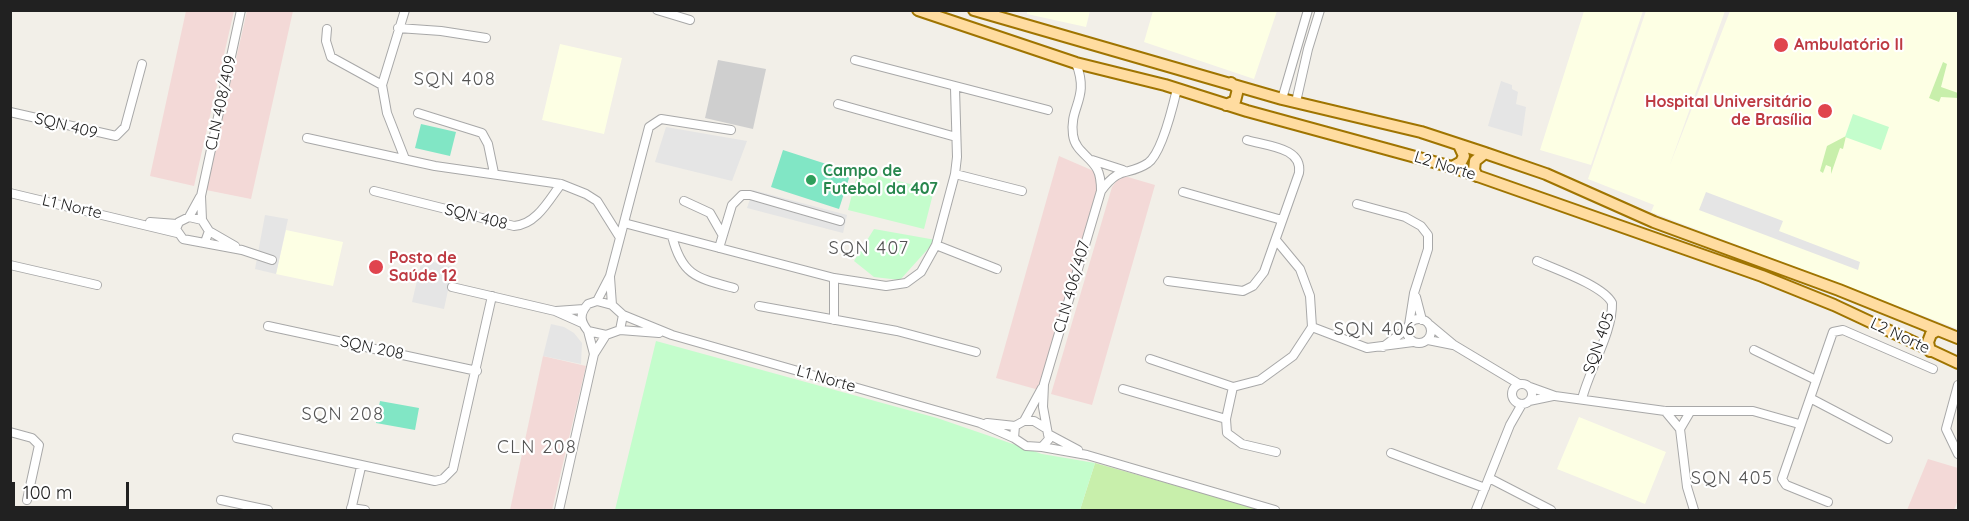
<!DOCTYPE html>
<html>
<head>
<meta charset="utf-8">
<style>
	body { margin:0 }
	#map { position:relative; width:1969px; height:521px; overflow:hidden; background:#f2efe8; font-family:Quicksand,sans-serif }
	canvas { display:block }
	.frame { position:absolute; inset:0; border:12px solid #212121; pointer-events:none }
	.scale { position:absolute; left:12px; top:482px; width:117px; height:27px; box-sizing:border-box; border:3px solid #212121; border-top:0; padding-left:8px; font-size:18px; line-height:21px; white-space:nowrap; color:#212121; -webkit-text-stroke:4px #fff; paint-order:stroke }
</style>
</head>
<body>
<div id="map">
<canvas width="1969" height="521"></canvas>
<div class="frame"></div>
<div class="scale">100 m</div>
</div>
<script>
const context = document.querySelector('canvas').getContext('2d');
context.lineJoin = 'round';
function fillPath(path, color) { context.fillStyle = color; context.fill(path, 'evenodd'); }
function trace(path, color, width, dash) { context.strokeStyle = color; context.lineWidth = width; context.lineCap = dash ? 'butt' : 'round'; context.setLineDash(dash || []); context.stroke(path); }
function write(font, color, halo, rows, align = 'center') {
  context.font = font + ' Quicksand,sans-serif'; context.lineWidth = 4.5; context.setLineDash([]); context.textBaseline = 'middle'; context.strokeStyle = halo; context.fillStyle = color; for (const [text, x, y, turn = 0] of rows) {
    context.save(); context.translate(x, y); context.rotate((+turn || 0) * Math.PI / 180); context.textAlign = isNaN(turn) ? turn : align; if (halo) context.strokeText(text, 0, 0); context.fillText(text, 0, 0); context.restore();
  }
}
fillPath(new Path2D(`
	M186 11H234L194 186 150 176Z
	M247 11H293L251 199 206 190Z
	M1059 156 1096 172 1098 185 1039 390 996 378Z
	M1121 175 1155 185 1092 405 1051 394 1112 187Z
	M543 356 586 366 552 510H510Z
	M1928 459 1958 468V500L1954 510H1907Z`), '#f3d9d7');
fillPath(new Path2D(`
	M1027 11V10L1090 11 1086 27 1027 14Z
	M1153 11V10L1277 11 1254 79 1144 42Z
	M1584 11H1643L1591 165 1540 150Z
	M1646 11H1725L1669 167 1730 11H1958V329L1651 212 1654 205 1588 179Z
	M560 44 622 58 604 134 542 120Z
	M286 230 343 242 333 286 276 274Z
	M1579 417 1666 452 1645 504 1557 469Z`), '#fdffe4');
fillPath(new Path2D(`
	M718 60 766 69 753 129 705 118Z`), '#cfcfcf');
fillPath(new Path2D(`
	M1943 62 1947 64 1941 87 1958 93V98L1941 97 1939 102 1929 98Z
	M1846 136 1843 149 1840 148 1831 174V167L1826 165 1823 173 1820 171 1827 146Z
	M1095 463 1263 510H1080Z`), '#c8efab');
fillPath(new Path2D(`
	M1853 114 1889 127 1881 150 1845 137Z
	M858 171 934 190 924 229 848 210Z
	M874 229 936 240 900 280 874 277 854 261Z
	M656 341 937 418 1042 454 1095 463 1080 510H615Z`), '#c4fdcc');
fillPath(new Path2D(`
	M421 124 456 132 450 156 415 148Z
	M783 150 851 172 839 209 771 187Z
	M380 401 419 408 415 430 376 423Z`), '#81e6c5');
fillPath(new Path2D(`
	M1501 81 1512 85V89L1518 92 1516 104 1526 107 1522 136 1488 126Z
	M666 127 747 141 732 181 655 162Z
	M753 190 847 215 843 233 747 208Z
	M1706 192 1783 221 1779 231 1860 262 1858 270 1699 210Z
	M265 215 288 219 276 274 255 269Z
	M422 259 453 267 444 309 412 302Z
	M551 324 564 327 574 333 582 343 581 364 543 356Z`), '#e5e5e5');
const minor = new Path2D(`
	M405 10 382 85 387 113 405 159
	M657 10 690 20
	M398 28 441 31 486 38
	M327 29 326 41 331 57 382 85
	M855 60 1048 110
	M1076 63C1090 99 1069 106 1073 135 1075 151 1090 156 1097 169 1101 176 1101 184 1101 191
	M1282 99 1308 10
	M1296 102 1308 49 1320 10
	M838 104 956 137
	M10 112 116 136 125 127 142 64
	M418 113 482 133 488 144 494 173
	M307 138 435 166 561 184 586 194 597 201 619 236
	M1092 160 1123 170
	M955 174 1022 191
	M374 191 514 226C536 225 549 200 561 184
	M1183 192 1282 220
	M10 193 177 233
	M684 201 710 213 722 234
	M1357 204 1405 217 1421 226 1428 235V249L1414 293 1409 325
	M189 217 200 197
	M202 220 201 196 241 10
	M150 222 177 224
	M624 223 834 278 886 286 906 283 921 272 936 245 955 174 957 157 955 88
	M209 231 235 246
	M672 236C682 276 697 278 734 288
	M205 242 209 231 202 220 189 217 179 222 176 229 183 239 242 250 272 260
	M936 245 997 269
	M719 248 732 205 742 195H750L840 221
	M1537 261C1555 269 1604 286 1612 303 1613 332 1589 370 1582 399
	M10 265 97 285
	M610 277 612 305
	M834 278V320
	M1168 281 1243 291 1253 286 1264 272 1299 173C1303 147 1266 146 1247 140
	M452 287 555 311 582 323
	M1416 297 1422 320
	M597 301 610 276 649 127 661 119 731 130
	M597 301 612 305 623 315 620 330 606 335 588 331C580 321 579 314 588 304Z
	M759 306 897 331 976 352
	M556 311 584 309
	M623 315 672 335 980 423 1014 438
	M1407 331a12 12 0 1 1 24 0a12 12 0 1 1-24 0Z
	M1430 325 1454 345 1519 384
	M268 326 477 371
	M1312 327 1367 348 1413 342
	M620 330 659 333
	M588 331 594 354
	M1428 340 1453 345
	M1383 347 1408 328
	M1754 350 1816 380
	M1150 359 1233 387 1260 380 1293 356 1312 327 1310 296 1300 269 1276 240
	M1512 394a10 10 0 1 1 20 0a10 10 0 1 1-20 0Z
	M1958 385 1946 429 1958 454
	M1233 387 1226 419 1227 433 1242 444 1276 452
	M1530 387 1555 396 1665 411H1753L1799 424
	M1123 389 1226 419
	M1810 398 1888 439
	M1529 401 1553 396
	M1665 411 1680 429 1687 487 1694 510
	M1024 421H1034L1047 429 1049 439 1042 447 1026 446 1014 438 1015 426Z
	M1024 421 1042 388
	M987 423 1015 426
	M1047 429 1043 407 1044 384 1101 191C1121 164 1127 177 1148 163 1162 153 1173 106 1177 89
	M1680 429 1690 412
	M10 432 32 438 39 445 27 500
	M1048 434 1078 450
	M237 438 435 481 443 479 453 469 492 296
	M1042 447 1087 455 1275 510
	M1391 453 1485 488
	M1489 478 1551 510
	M221 500 268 510
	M1828 502 1786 485 1782 479 1833 332 1843 330 1933 369
	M351 508 365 510
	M351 510 361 467
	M559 510 594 354 606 335
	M1476 510 1510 425 1522 404`);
const major = new Path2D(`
	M918 10 1076 63 1165 85 1247 111 1452 167 1762 276 1834 305 1958 363
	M974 10 1282 99 1421 132 1485 153 1546 174 1654 222 1839 290 1958 338
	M1226 105 1235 101 1238 89 1231 83
	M1452 167 1461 162 1464 156 1459 145
	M1477 176 1474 170 1475 161 1485 153
	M1930 351 1928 342 1931 334 1938 330`);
trace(minor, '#a8a8a8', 10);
trace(major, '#9f7400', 14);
trace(minor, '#fff', 8);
trace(major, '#ffdca0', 10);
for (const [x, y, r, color] of [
	[1781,45,8,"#e0444e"],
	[1825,111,8,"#e0444e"],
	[811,180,6,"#2e9e5b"],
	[376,267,8,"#e0444e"]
]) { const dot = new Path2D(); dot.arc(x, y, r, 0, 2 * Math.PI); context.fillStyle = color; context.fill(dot); trace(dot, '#fff', 2); }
write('bold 16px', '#be3a42', '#fff', [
	["Ambulatório II",1794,45],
	["Hospital Universitário",1812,102,"right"],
	["de Brasília",1812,120,"right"],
	["Posto de",389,258],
	["Saúde 12",389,276]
], 'left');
write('16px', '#212121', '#fff', [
	["CLN 408/409",221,103,-78],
	["SQN 409",66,126,14],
	["L2 Norte",1445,166,17],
	["L1 Norte",72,207,13],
	["SQN 408",476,217,14],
	["CLN 406/407",1072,287,-74],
	["L2 Norte",1900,336,25],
	["SQN 405",1599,343,-71],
	["SQN 208",372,348,12],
	["L1 Norte",826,379,16]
]);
write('bold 16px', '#27864d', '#fff', [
	["Campo de",823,171],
	["Futebol da 407",823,189]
], 'left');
context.letterSpacing = '1.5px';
write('18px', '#545454', '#fff', [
	["SQN 408",455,80],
	["SQN 407",869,249],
	["SQN 406",1375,330],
	["SQN 208",343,415],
	["CLN 208",537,448],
	["SQN 405",1732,479]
]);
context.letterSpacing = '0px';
</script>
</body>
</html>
